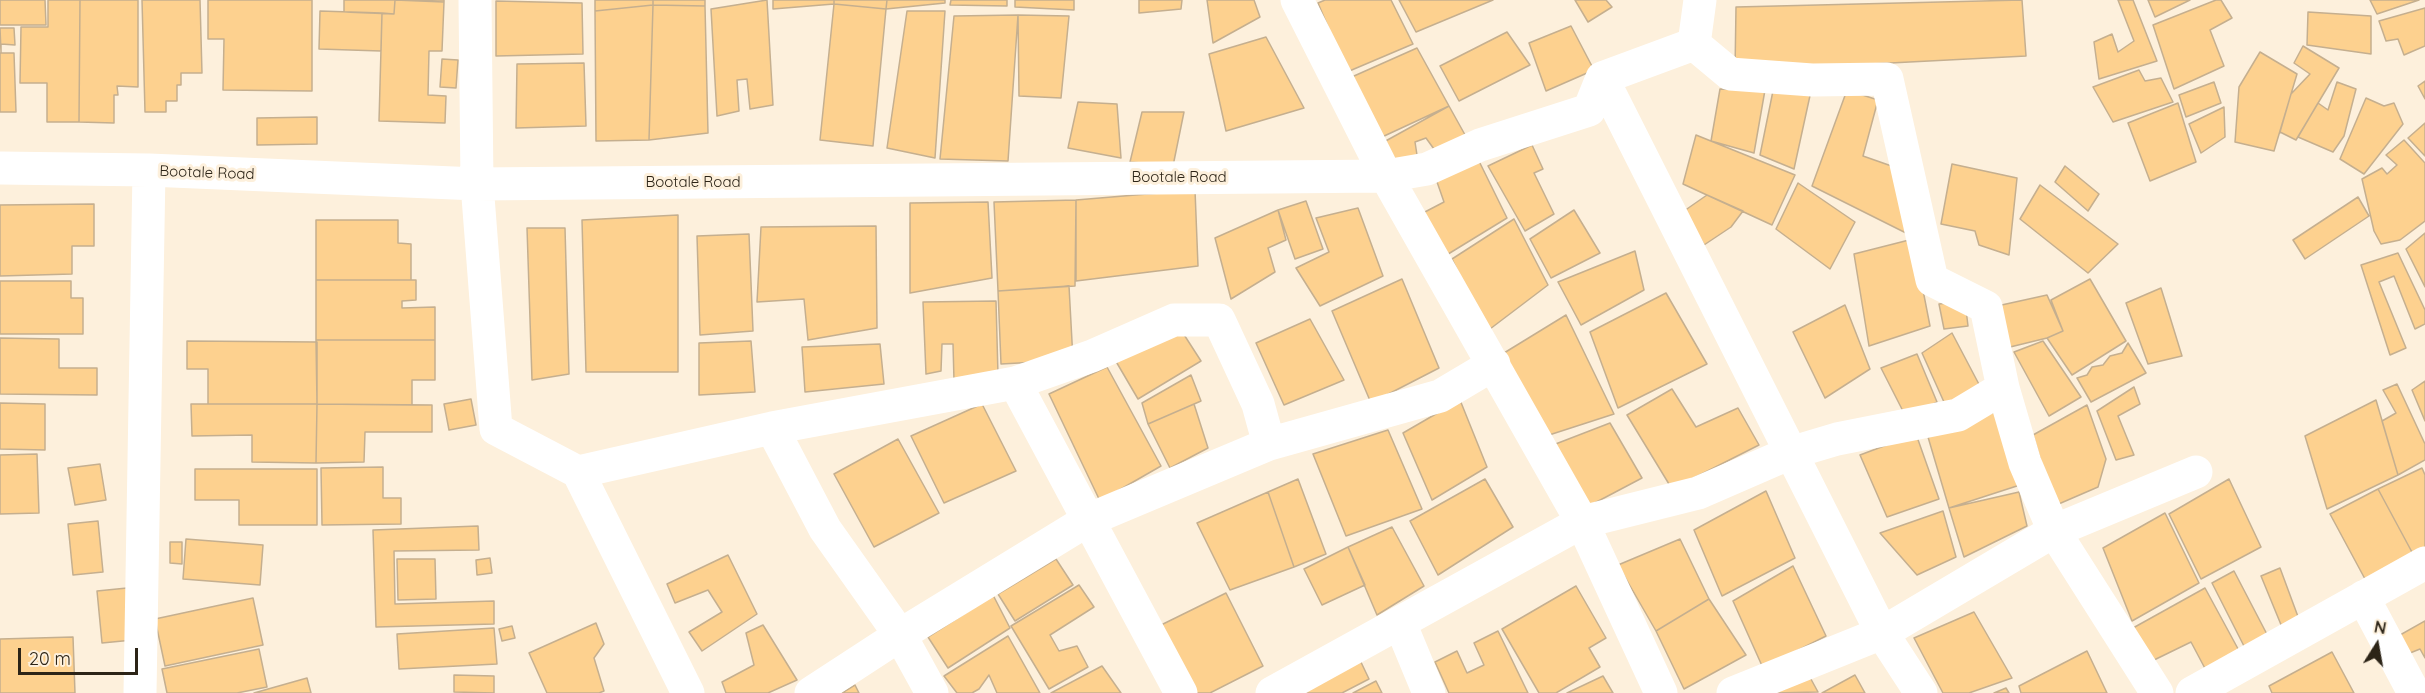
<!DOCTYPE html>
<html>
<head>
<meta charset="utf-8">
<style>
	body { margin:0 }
	#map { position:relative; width:2425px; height:693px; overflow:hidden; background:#fdf0dc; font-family:Quicksand,sans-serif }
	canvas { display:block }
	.north { position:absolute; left:2347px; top:615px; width:60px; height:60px; -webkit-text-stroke:4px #fdf0dc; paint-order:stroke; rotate:11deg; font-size:16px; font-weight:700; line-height:24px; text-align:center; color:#2c2417 }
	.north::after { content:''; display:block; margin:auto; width:21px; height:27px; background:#2c2417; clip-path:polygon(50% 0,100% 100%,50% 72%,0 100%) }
	.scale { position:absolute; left:18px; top:648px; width:120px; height:27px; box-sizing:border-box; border:3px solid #2c2417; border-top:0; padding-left:8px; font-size:18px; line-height:21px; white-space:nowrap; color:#2c2417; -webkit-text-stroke:4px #fdf0dc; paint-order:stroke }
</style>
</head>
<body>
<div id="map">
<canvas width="2425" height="693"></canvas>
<div class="north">N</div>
<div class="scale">20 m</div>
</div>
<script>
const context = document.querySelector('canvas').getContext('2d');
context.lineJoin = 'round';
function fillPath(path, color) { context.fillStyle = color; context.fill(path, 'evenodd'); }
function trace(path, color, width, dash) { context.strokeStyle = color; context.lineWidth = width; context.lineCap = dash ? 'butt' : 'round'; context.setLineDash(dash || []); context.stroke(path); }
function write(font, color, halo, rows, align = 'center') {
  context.font = font + ' Quicksand,sans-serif'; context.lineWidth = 6; context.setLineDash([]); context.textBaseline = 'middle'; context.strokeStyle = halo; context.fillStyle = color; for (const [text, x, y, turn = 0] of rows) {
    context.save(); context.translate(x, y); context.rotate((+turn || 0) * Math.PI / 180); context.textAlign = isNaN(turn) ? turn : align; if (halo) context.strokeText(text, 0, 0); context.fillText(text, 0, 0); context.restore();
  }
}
const building = new Path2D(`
	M0 0H45L46 25H0Z
	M48 0H80L79 122H47V83H20L21 27H48Z
	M80 0H138V87L117 86 118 95H114V123L79 122Z
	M142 0H200L202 73H181V85H177V101H166V112H145Z
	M208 0H312V91L223 90 224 39H208Z
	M344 0H395L394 14 344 12Z
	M395 0 444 2 442 51H429L428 95 446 96 445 123 379 121 382 13 394 14Z
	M396 0H444V2Z
	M595 0H653V5L595 11Z
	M653 0H705V6L653 5Z
	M767 0 773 105 750 109 747 79 737 80 739 111 717 116 711 9Z
	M773 0H834V4L773 9Z
	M834 0H887L886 9 834 4Z
	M887 0H945V3L886 9Z
	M951 0H1007V6L950 5Z
	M1015 0H1074V10L1015 7Z
	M1139 0H1182L1181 9 1139 13Z
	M1207 0H1254L1260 17 1213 43Z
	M1325 0H1391L1413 44 1347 72 1318 3Z
	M1399 0H1493L1416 32Z
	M1575 0H1606L1612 7 1588 22Z
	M2022 0 2026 56 1735 71 1736 7Z
	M2118 0H2133L2157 61 2099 79 2094 42 2112 34 2118 52 2134 41Z
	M2148 0H2190L2155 17Z
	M2216 0H2221L2232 18 2210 30 2224 66 2174 89 2153 25Z
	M2370 0H2419L2377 14Z
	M496 1 582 3 583 54 496 56Z
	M834 4 886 9 873 146 820 140Z
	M653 5 649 140 596 141 595 11Z
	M653 5 705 6 708 133 649 140Z
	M2425 8V46L2404 55 2398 39 2386 41 2379 21Z
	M320 11 382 13 381 51 319 49Z
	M907 11H945L935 158 887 148Z
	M2308 12 2371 16V54L2307 45Z
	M1018 15 1008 161 940 159 954 16Z
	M1018 15 1069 16 1061 98 1019 96Z
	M1571 26 1594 70 1546 91 1529 43Z
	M0 28H14L15 45 1 44V52Z
	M1507 32 1530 65 1459 101 1440 66Z
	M1266 37 1304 108 1226 131 1209 54Z
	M2303 46 2339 68 2296 140 2280 132 2291 94 2310 74 2294 63Z
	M1417 48 1449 106 1382 137 1345 80Z
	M2260 52 2297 74 2274 151 2235 142 2239 87Z
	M0 53H14L16 112H0Z
	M442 59 458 60 456 88 440 87Z
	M584 63 586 126 516 128 517 64Z
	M2139 70 2145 81 2161 78 2173 102 2113 122 2093 87Z
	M1775 81 1811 91 1794 169 1760 155Z
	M2425 81V99L2418 86Z
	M2214 82 2221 103 2186 117 2179 95Z
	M2337 82 2356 89 2344 136 2333 152 2298 137 2318 103 2328 110Z
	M1720 89 1765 90 1754 153 1711 141Z
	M1847 90 1878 100 1863 156 1900 169 1908 234 1812 186Z
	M2366 98 2384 106 2394 103 2403 124 2364 174 2340 159Z
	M1078 102 1117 104 1121 158 1068 148Z
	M2178 103 2196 162 2150 181 2128 123Z
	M1449 106 1469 142 1439 156 1426 138 1415 142 1417 155 1401 166 1382 143Z
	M2224 107 2225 137 2201 153 2189 124Z
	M1142 112H1184L1173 166 1130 162Z
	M317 117V144L257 145V118Z
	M2425 123V156L2408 138Z
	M1696 135 1795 175 1772 225 1683 184Z
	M2404 140 2425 163V221L2400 240 2381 244 2374 231 2362 179 2382 168 2387 174 2397 165 2386 155Z
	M1532 145 1543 169 1534 173 1554 214 1525 231 1488 166Z
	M1476 155 1507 218 1440 259 1421 214 1444 202 1436 179Z
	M1952 164 2017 178 2009 255 1979 245 1975 231 1941 224Z
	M2065 166 2099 194 2088 211 2055 182Z
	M1798 183 1855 222 1830 269 1776 229Z
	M2040 185 2118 244 2088 273 2020 219Z
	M1195 190 1198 266 1076 281V200Z
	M1707 195 1743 211 1731 227 1704 245 1684 211Z
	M2358 197 2369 216 2305 259 2293 240Z
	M1076 200 1075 286 998 291 994 202Z
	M1306 201 1323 249 1295 259 1278 210Z
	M988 202 992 278 910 293V203Z
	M94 204V246H72V274L0 276V205Z
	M1358 208 1383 276 1320 306 1296 268 1329 252 1316 218Z
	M1278 210 1286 240 1268 248 1275 272 1231 299 1215 238Z
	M1574 210 1600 253 1551 278 1530 239Z
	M678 215V372H586L582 220Z
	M1514 219 1548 285 1486 332 1452 259Z
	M316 220H398V243L411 244V280H316Z
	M876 226 877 328 808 340 804 299 757 302 761 227Z
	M527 228H565L569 374 532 380Z
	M2425 233V287L2406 249Z
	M749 234 753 331 700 335 697 236Z
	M1913 239 1930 326 1869 346 1854 254Z
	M1635 251 1644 290 1581 325 1558 282Z
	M2398 253 2425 310V324L2415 329 2394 276 2379 282 2406 348 2390 355 2361 265Z
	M1402 279 1439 368 1371 403 1332 311Z
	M2090 279 2126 341 2072 375 2047 338 2063 331 2051 300Z
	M316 280H416V300L402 301V308L435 307V340H316Z
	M0 281H71V298H83V334H0Z
	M1069 286 1073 360 1001 364 998 291Z
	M2161 288 2182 356 2148 364 2126 303Z
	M1666 293 1707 364 1618 408 1590 332Z
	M2047 295 2063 331 2047 338 2006 348 1997 306Z
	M996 301 998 375 954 381 953 344H942L941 371 926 374 923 302Z
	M1965 301 1968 326 1944 329 1939 304Z
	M1845 305 1870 369 1825 398 1793 332Z
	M1566 315 1614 414 1546 436 1504 353Z
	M1310 319 1344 380 1284 405 1256 343Z
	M1181 330 1201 361 1138 399 1114 358Z
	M1952 333 1982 390 1948 411 1922 353Z
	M0 338 59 339V368H97V395L0 394Z
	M316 340H435V380H412V405L317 404Z
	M187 341 317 342V404H208V369H187Z
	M751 341 755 392 699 395V343Z
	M2043 341 2081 397 2049 416 2014 352Z
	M2128 343 2146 373 2091 402 2077 378 2087 375 2092 367 2103 365 2110 356 2122 353Z
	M880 344 884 384 805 392 802 347Z
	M1917 354 1937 402 1907 419 1881 368Z
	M1107 367 1161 466 1100 501 1049 394Z
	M1191 375 1201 401 1148 424 1142 403Z
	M2425 381V421L2412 390Z
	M2397 384 2425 444V460L2398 475 2382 421 2396 413 2383 390Z
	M2134 387 2140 404 2118 416 2134 455 2116 460 2097 411Z
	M1672 389 1696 427 1738 408 1759 445 1672 489 1627 415Z
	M471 399 476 425 449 430 444 404Z
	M1460 400 1487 467 1432 500 1403 433Z
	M2376 400 2398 475 2327 509 2305 436Z
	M0 403 45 404V450L0 449Z
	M191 404H317L316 463 252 462V435L192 436Z
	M317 404 432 405V432H365L364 462 316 463Z
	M982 404 1016 471 944 503 911 436Z
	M1194 404 1208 448 1170 468 1148 424Z
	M2087 405 2106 459 2098 487 2054 506 2033 435Z
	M1997 411 2023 484 1949 508 1928 437Z
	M1610 423 1642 478 1587 507 1553 445Z
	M1388 430 1422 509 1346 536 1313 454Z
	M1916 434 1939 499 1887 517 1860 455Z
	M898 439 939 513 874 547 834 474Z
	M37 454 39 513 0 514V455Z
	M100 464 106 500 75 505 68 468Z
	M383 467V498H401V524L322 525 321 468Z
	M2422 468 2425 475V547L2413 554 2378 489Z
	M195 469H317V525H239V500H195Z
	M1298 479 1326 554 1294 567 1268 492Z
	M1485 479 1513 527 1438 575 1410 521Z
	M2229 479 2261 547 2201 579 2169 514Z
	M2378 489 2413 554 2365 579 2330 514Z
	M1766 491 1795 558 1722 596 1694 530Z
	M1268 492 1294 567 1230 590 1197 523Z
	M2019 492 2027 526 1964 557 1949 508Z
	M1943 511 1956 557 1917 575 1880 533Z
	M2165 513 2199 583 2132 621 2103 548Z
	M98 521 103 572 73 575 68 524Z
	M478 526 479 550 394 551 395 604 494 601V624L376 627 373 530Z
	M1392 527 1424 586 1377 615 1348 547Z
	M186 539 263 545 260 585 183 579Z
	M1680 539 1709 599 1656 631 1618 565Z
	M170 542H182V564L170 563Z
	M1348 547 1365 585 1322 605 1304 569Z
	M728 555 757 614 702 651 689 632 722 612 708 590 675 603 667 584Z
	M490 558 492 573 477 575 476 560Z
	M397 559H435L436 599 398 600Z
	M1056 559 1073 585 1015 621 998 594Z
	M1793 566 1826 636 1763 668 1733 601Z
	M2280 568 2300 622 2284 632 2261 576Z
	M2234 571 2271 642 2248 654 2212 583Z
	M1079 585 1094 607 1050 635 1059 651 1077 646 1088 667 1049 689 1011 626Z
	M1576 586 1606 638 1589 648 1600 667 1556 693H1539L1502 629Z
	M127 588 133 640 102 643 97 591Z
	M2205 588 2243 658 2209 676 2191 642 2152 661 2133 628Z
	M1226 593 1263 666 1210 693H1191L1157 627Z
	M993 595 1010 628 948 668 928 637Z
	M253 598 263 645 165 666 155 619Z
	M1709 599 1746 655 1684 689 1656 631Z
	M1974 612 2012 678 1969 693H1943L1914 638Z
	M2425 621V658L2420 649 2405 655 2393 639Z
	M596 623 604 644 594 658 604 691 599 693H547L529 653Z
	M763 625 797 680 768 693H726L722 682 754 665 746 633Z
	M512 626 515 638 502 641 499 629Z
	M494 628 497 664 399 669 397 634Z
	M1498 631 1528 693H1449L1435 662 1457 651 1467 673 1484 665 1474 643Z
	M1008 636 1040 693H997L989 675 979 689 972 693H957L944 676Z
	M73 637 75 693H0V639Z
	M259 649 267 687 237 693H167L162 669Z
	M2087 651 2107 693H2021L2019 686Z
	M2332 652 2354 693H2272L2269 686Z
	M1359 658 1369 679 1342 693H1288Z
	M1102 666 1121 693H1051Z
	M1806 670 1818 692 1774 693Z
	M454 675 494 676V693L454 692Z
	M1855 675 1865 693H1822Z
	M1603 676 1613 693H1567Z
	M307 678 311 693H254Z
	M1376 681 1382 693H1353Z
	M855 685 859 693H842Z
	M2006 688 2009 693H1994Z`);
fillPath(building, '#fdd18f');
trace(building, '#c5af8f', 1.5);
trace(new Path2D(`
	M475 0 477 184 496 429 578 472 688 693
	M1297 0 1386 176 1582 522 1661 693
	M1694 44 1700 0
	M1602 78 1882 633 1921 693
	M0 168 149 170 477 184 1386 176 1427 169 1480 145 1589 110 1602 78 1694 44 1730 74 1812 80 1887 79 1932 280 1986 307 2003 388 2025 463 2054 531 2157 693
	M1015 383 1181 693
	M772 428 1015 383 1092 356 1174 320H1219L1258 404 1269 444
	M578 472 772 428 825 529 900 635 932 693
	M2363 597 2414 693
	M1400 623 1429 693
	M140 693 149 170
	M811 693 900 635 1088 520 1269 444 1440 396 1494 364
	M1272 693 1582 522 1698 493 1790 453 1837 439 1958 415 2003 388
	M1733 693 1882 633 2054 531 2196 472
	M2192 693 2425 563`), '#fff', 33);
write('15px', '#2c2417', '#fdf0dc', [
	["Bootale Road",207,173,2],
	["Bootale Road",1179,177],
	["Bootale Road",693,182]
]);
</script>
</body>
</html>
